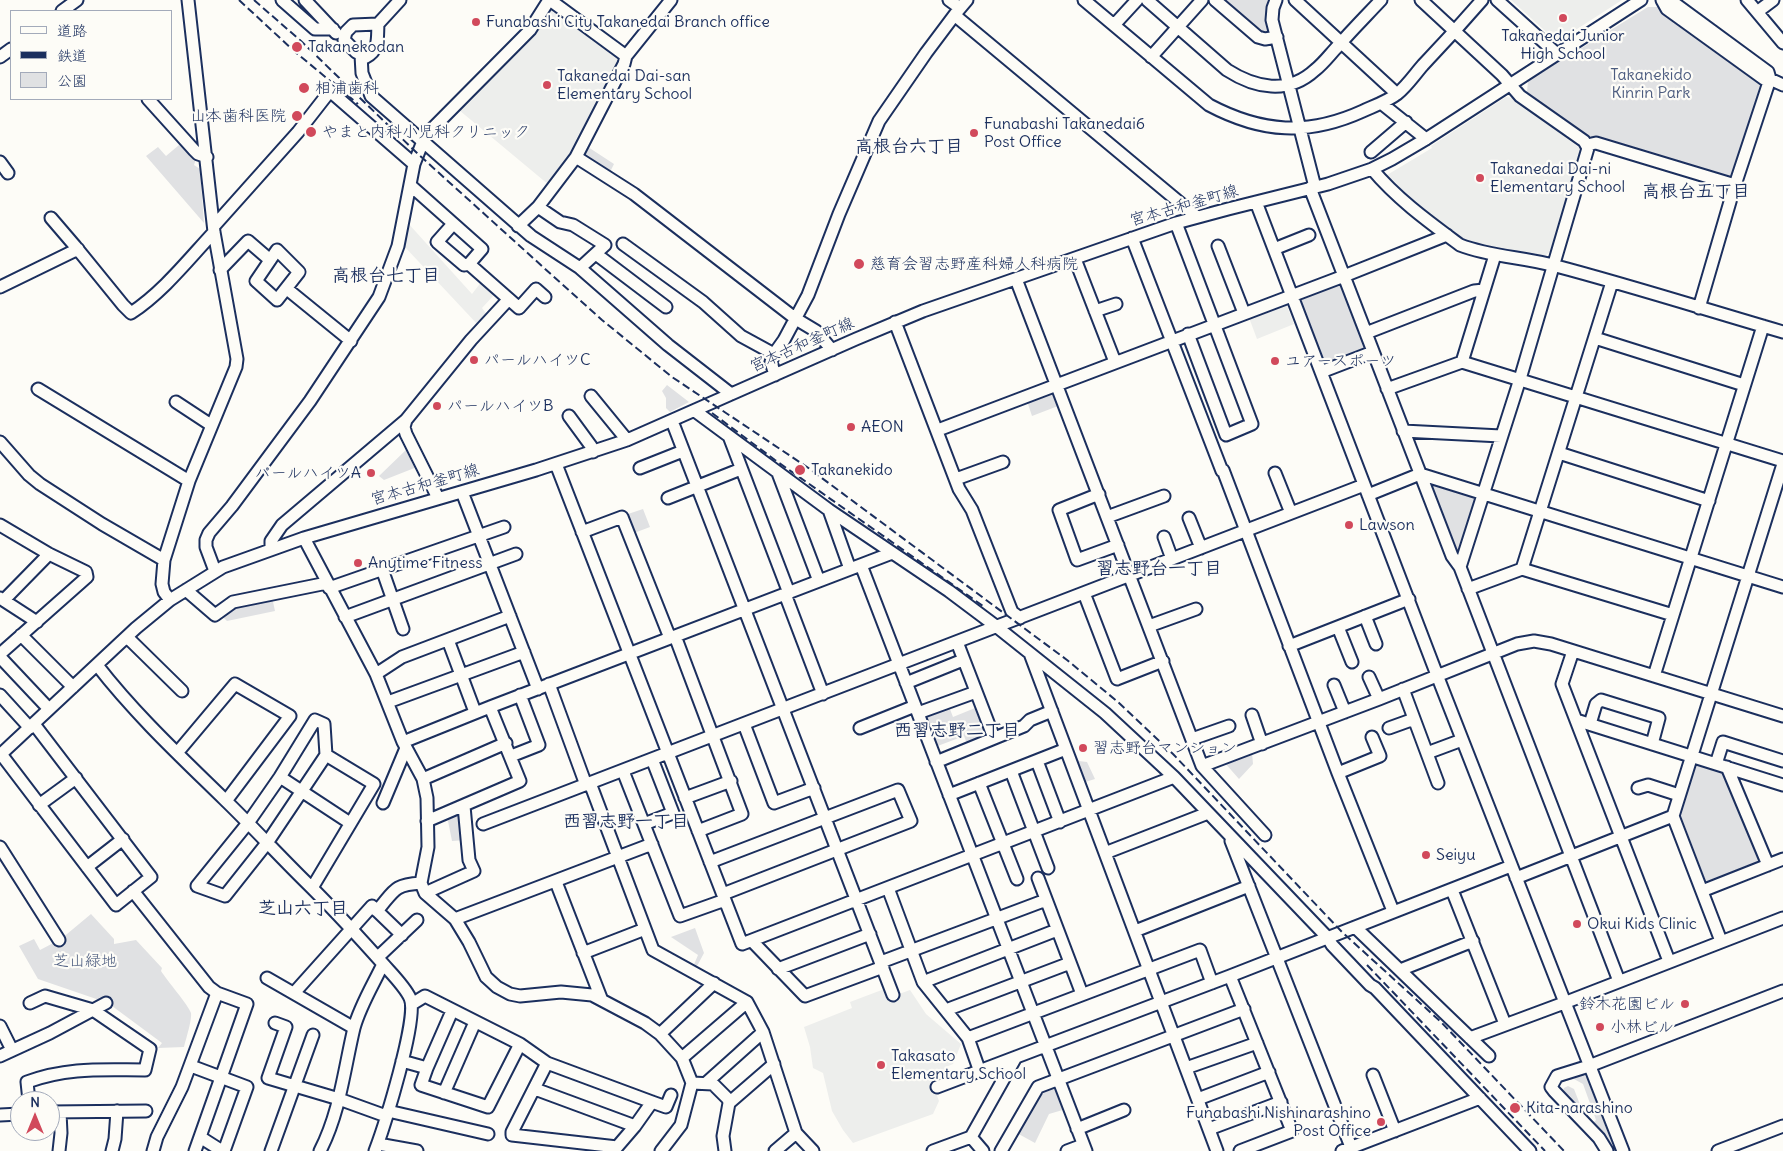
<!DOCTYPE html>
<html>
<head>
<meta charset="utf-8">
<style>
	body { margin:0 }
	#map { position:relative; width:1783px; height:1151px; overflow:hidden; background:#fdfcf7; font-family:Delius,"Klee One",sans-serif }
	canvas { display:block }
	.legend { position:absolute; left:10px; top:10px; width:162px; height:90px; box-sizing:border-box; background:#fdfcf7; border:1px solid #a3aaba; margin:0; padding:6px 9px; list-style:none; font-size:15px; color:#1b2f5e }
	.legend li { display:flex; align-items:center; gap:10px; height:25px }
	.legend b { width:25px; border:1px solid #a3aaba }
	.north { position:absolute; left:10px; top:1091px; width:50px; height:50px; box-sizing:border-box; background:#fdfcf7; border:1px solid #a3aaba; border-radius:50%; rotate:0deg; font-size:14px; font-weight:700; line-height:20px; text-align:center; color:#1b2f5e }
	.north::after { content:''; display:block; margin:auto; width:18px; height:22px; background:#d1495b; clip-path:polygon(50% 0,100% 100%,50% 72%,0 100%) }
</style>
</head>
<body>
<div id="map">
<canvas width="1783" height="1151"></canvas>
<ul class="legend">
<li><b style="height:6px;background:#fdfcf7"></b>道路</li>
<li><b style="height:6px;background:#1b2f5e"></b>鉄道</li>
<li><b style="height:14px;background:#e0e1e3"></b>公園</li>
</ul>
<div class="north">N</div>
</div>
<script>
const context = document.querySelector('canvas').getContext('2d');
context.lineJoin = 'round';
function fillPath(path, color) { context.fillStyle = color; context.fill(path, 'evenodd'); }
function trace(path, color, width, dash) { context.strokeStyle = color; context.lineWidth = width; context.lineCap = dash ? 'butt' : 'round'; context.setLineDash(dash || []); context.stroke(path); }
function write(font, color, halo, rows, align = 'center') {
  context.font = font + ' Delius,"Klee One",sans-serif'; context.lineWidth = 4.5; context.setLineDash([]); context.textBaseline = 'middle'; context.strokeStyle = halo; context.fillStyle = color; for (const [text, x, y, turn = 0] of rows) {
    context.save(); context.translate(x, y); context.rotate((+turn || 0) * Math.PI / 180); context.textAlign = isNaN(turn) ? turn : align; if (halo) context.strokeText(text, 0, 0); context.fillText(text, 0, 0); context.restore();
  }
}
fillPath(new Path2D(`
	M1511 0H1622L1560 40 1554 39Z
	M554 8 623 60 589 125 549 185 459 110 536 32 551 9Z
	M1506 97 1512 98 1581 149 1552 250 1541 259 1492 250 1464 241 1450 233 1387 181V175L1432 148 1431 146Z
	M407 222 472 294 482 281 495 294 482 308 488 316 479 326 403 245Z
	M1285 301 1294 324 1257 339 1248 315Z
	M887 988 891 997 910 990 926 1014 961 1044 953 1064 946 1067 948 1074 944 1079 933 1085 939 1101 933 1114 853 1143 843 1130 832 1111 823 1073 813 1068 810 1047 804 1027 852 1008 850 1002Z`), '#edeeec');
fillPath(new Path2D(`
	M1219 0H1273L1272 33 1267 37Z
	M1648 7H1659L1762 81 1764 84 1734 181 1585 135 1527 92 1528 81Z
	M179 145 196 159 194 165 200 169 204 223 146 156 158 147 166 156Z
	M588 147 614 164 610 172 586 156 585 153Z
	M1343 282 1367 351 1324 365 1299 298Z
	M667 385 689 402 670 412 666 408V398L662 391Z
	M1050 392 1054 395 1058 406 1032 416 1027 401Z
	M408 448 417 467 384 480 379 476Z
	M1431 481 1476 495 1459 550H1453L1428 485Z
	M643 509 650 527 634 533 628 514Z
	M272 597 275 611 227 621 221 615 234 604Z
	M948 704 953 717 980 706 991 733 968 746 964 736 935 747 924 714Z
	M1073 749 1079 761 1087 762 1095 779 1082 783 1069 751Z
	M1252 752 1253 764 1239 779 1224 762Z
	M1696 762 1724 770 1759 862 1758 865 1707 885 1681 816Z
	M462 811 466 840 452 841 447 816Z
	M91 914 114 939V944L136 940 162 968 161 971C166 979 189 1006 191 1013 192 1020 186 1039 184 1047L158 1048 162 1043 108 1003 38 979 19 946 34 939 40 950 61 939Z
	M695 928 704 953 696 968 693 967 698 955 671 937Z
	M1582 1074 1587 1078 1615 1151H1611L1592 1124 1596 1120 1583 1084 1574 1079 1565 1081 1559 1085 1561 1080Z
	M1053 1084 1058 1086 1066 1109 1049 1114 1035 1143 1015 1132 1040 1089Z
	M1568 1086 1574 1089 1584 1115 1562 1094 1564 1088Z`), '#e0e1e3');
const minor = new Path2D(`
	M282 0 315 29H333
	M305 0 336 33
	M550 0 626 56
	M949 0 960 8
	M967 0 956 13 958 18 1197 217
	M1084 0 1209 105C1262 133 1308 136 1363 111 1374 106 1388 101 1397 94 1407 86 1415 74 1423 65 1443 44 1463 22 1482 0
	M1147 0 1227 70C1255 88 1288 95 1315 70 1324 63 1331 53 1339 45 1352 30 1367 15 1381 0
	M1215 0 1258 37 1265 39 1277 37
	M1276 0 1273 8 1272 20 1315 187
	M1295 0 1397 94
	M1421 0 1502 75 1520 96 1584 141 1588 148 1520 379 1460 567
	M1497 0 1557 54
	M1662 0 1667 9 1764 79H1770L1783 85
	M1670 0 1768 72 1770 79 1734 188 1699 308
	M1747 0 1783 43
	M62 11 77 0
	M1757 12 1773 0
	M378 24 353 25 346 32 344 40 356 52 366 57C380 50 377 37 378 24L400 0
	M1114 25 1137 0
	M361 55 362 73 371 96 531 236 580 268 668 345 731 394
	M0 57 11 49
	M1151 57 1202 0
	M148 99 194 150 198 154 207 157
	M1381 103 1426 139
	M1587 145 1596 143 1735 185
	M1371 152 1406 122
	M576 157 634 194 796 319 816 331 832 350
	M0 162 8 173
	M1372 169C1397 199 1429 222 1460 245 1491 257 1524 257 1556 266 1632 286 1707 310 1783 332
	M410 185 482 249 469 264 519 308 536 289 545 297
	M1310 188 1452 556 1460 567 1619 981
	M1256 202 1437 675 1623 1151
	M538 207 560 222 573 225 605 245 580 268
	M51 218 75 246 123 305 131 313C163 292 188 260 214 232
	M1176 223 1252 424 1226 435 1188 334
	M453 224 437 242 464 265 469 264
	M214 226 298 132 330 91 414 164
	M518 226 538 207 576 157 624 64 626 56 671 0
	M1132 238 1222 471
	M623 244 703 302 741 336 774 354
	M1218 246 1244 313
	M1274 249 1309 235
	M277 250 299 272 277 300 256 281Z
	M596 254 666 307
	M1075 259 1115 362
	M220 270 248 241 270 260
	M1016 279 1202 766 1379 699 1517 644 1534 641 1551 644 1783 716
	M0 287 78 249
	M287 289 351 341
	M1095 311 1116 304
	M895 322 959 489 972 510 1012 612 1020 618
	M1366 333 1474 291 1484 290
	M1595 338 1744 385
	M1462 362 1495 255
	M1321 372 1373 352
	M775 375 771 362 774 354 784 340 808 295 839 214 879 121 926 53 956 13
	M38 389 189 481
	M1387 389 1462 362 1783 461
	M591 396 627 440
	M176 402 211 425
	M695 411 829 510 949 591 997 627 1105 713 1174 777 1328 938 1332 945 1370 985 1375 988 1530 1151
	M569 416 591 446 593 452
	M672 421 893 995
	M938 430 1344 276 1447 235
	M1403 431 1501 436
	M729 436 789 593
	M0 442 29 475 40 484 102 524 164 560
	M1559 453 1709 501
	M556 464 742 944 1174 777
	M640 468 683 451
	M1223 470 1338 773 1393 911
	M778 473 819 581
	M1275 473 1291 513
	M956 479 1003 462
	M462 492 538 689
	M1099 494 1059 510 1077 560 1118 545
	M1368 495 1420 474 1783 587
	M438 498 406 434 404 427 406 420 471 340 508 300
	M668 498 741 469
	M829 510 850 569
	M1107 517 1164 496
	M1189 518 1201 548
	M0 525 49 554 86 572 87 577 0 654
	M582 532 622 517 670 638
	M1164 537 1172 559
	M304 538 376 674 403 742 423 779 427 798 428 847 421 883 425 893 455 919 469 942 486 977 497 987 510 994 520 996 561 992 592 995 645 1023 660 1034 682 1058 692 1083 681 1125 661 1151
	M271 548V541L282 525 406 420
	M861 565 1086 1151
	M382 569 403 629
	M1522 569 1612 282
	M215 571 206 547V540L209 533 232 506 310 401 379 297 398 246 414 164 425 136 530 30 549 0
	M329 588 504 527
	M1468 589 1522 569 1673 615
	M186 590 215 615 233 602 327 583
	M1084 593 1117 679 1163 661
	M785 594 823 694
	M0 598 37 622
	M4 600 49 554
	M170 600 164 592 162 584 164 560 189 481 236 367 237 359 214 232 188 0
	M1365 616 1376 644
	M345 617 516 554
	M1149 626 1196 609
	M1338 627 1352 662
	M21 635 73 687
	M675 636 742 814 698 831
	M127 637 182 691
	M448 640 475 712
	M957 642 994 738
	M1289 646 1409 599
	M1573 651 1562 684 1669 961
	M1031 656 1217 1151
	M0 657 49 709
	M97 665C135 714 180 756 224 799 254 828 282 859 312 888 338 914 360 938 384 965 392 974 405 987 410 998 419 1017 384 1127 375 1151
	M376 674 402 657 510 616
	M1654 676 1763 326
	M1369 677 1379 699
	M906 683 963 660
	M549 684 586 785
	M1334 685 1345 712
	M1403 689 1438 783
	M0 695 30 728
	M388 702 524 652
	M918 713 976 692
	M1252 715 1262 744
	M315 720 324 724 326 755 267 843 225 896 197 886 248 823 280 777Z
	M1576 720 1783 785
	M744 724 774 803 814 788
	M1590 724 1596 704 1601 700 1659 718 1652 744
	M860 728 915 706
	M1389 728 1414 719
	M1192 739 1229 726
	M403 742 490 707 892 553
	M177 753 235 684 290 716 226 801
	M1427 753 1462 740
	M1 754 116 905 151 877 34 724
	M0 755 136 628 170 600 223 567 304 538 536 470 627 440 856 339 923 311 1176 223 1228 209 1328 184 1372 169 1392 159 1426 139 1641 0
	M511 756 539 745 520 695
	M1037 761 1060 822
	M936 762 1024 726 1030 720 1052 711
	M1716 764 1723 742 1783 761
	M1202 766 1265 835
	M1727 767 1768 865
	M623 771 680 916 725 900
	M1011 771 1048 868
	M1338 773 1380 756 1372 737
	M280 777 350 823
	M423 779 506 743
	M590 783 653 950 747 1002 763 1032 796 1133 813 1151
	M979 783 1017 879
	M1638 788 1648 785 1679 795
	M949 795 1066 749
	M685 798 731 781
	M383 803 406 748
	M39 805 76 778
	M427 821 520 781 490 707
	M483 824 1364 485
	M644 824 673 813 652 759
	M1231 841 1351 1147
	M0 847 59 940
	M1105 853 1208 813
	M710 862 898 790 911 821 723 894
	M87 867 123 839
	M1038 878 1082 994
	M1516 878 1673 816
	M556 882 601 998
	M312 888 374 784 326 755
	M888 888 923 982 968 1038 980 1072
	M1452 890 1505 1024
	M133 891 209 987 217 993 247 1004 195 1151
	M1702 891 1783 859
	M425 893 474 871 469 860 464 806
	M377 911C395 890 393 885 421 883
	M455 919 652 844
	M1355 927 1489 1056
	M1135 931 1249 886
	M752 941 805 996 883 967
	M1721 941 1673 816 1783 464
	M583 953 645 929
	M378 957 417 920
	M881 962 1046 900
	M778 969 870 934
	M1400 970 1473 941
	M1230 976 1292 1131 1240 1151
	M267 978 354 1028
	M923 982 1057 930
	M294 993 372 906 402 935
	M412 1004 425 996 520 1044 547 1063 652 1102 666 1107 671 1095
	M946 1010 1070 963
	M452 1011 427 1068 421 1085 488 1107 520 1044
	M275 1023 286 1027 268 1078 339 1099 386 1116
	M0 1026 12 1050
	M660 1034 714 983
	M968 1038 1200 950 1212 983
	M1470 1038 1564 1003 1783 918
	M0 1056 50 1033 106 1003
	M682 1058 747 1002
	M402 1061 427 1068
	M547 1063 512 1132V1135L617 1147 635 1126 652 1102
	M191 1066 247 1087 224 1151
	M1186 1068 1257 1043
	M1373 1075 1395 1131
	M692 1083 713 1084 728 1099 729 1103 723 1136 725 1151
	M706 1083 763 1032
	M937 1087 1230 976 1511 866
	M535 1089 635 1126
	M444 1093 475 1022
	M1198 1099 1269 1072
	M29 1101 27 1082C68 1067 102 1070 145 1070L150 1049 93 1010 45 996 30 1003
	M729 1103 774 1064
	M388 1111 488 1134
	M50 1112 146 1111
	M0 1115 20 1114
	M1077 1129 1124 1110
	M1209 1129 1281 1102
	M200 1137 222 1151
	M971 1137 983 1151
	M378 1144 417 1151
	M59 1151 61 1133 60 1112
	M112 1151 115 1139 117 1111
	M153 1151 157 1137 182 1087 217 993
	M271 1151 313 1035
	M320 1151C340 1112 344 1070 354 1028 360 1006 373 985 383 964
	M775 1151 796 1133
	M933 1151 971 1137 1016 1057
	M1001 1151 1038 1087 1244 1009
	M1067 1151 1083 1145
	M1342 1151 1480 1098
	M1607 1151 1599 1138 1554 1091 1551 1087 1557 1076 1589 1066 1783 991
	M1718 1151 1783 1126`);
trace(minor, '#1b2f5e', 15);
trace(minor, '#fdfcf7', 11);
trace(new Path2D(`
	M239 0 294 51 358 104
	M254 0 301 41 418 154 543 267 602 320 672 377 807 467 1067 660 1118 702 1173 754 1342 932 1441 1022 1564 1151
	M712 413 775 460 983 606
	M1367 965 1545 1151`), '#1b2f5e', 2, [8, 4]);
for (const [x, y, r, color] of [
	[1563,18,5,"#d1495b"],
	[476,22,5,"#d1495b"],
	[297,47,6,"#d1495b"],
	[547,85,5,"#d1495b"],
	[304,88,6,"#d1495b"],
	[297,116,6,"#d1495b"],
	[311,132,6,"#d1495b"],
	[974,133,5,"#d1495b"],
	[1480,178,5,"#d1495b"],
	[859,264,6,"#d1495b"],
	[474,360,5,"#d1495b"],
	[1275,361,5,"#d1495b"],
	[437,406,5,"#d1495b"],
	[851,427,5,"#d1495b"],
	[800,470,6,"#d1495b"],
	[371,473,5,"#d1495b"],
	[1349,525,5,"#d1495b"],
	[358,563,5,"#d1495b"],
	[1083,748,5,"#d1495b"],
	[1426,855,5,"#d1495b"],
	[1577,924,5,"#d1495b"],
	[1685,1004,5,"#d1495b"],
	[1600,1027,5,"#d1495b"],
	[881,1065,5,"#d1495b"],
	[1515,1108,6,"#d1495b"],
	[1381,1122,5,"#d1495b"]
]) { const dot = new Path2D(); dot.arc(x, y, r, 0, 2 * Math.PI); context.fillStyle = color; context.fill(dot); trace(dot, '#fdfcf7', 2); }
write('16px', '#1b2f5e', '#fdfcf7', [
	["Funabashi City Takanedai Branch office",486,22],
	["Takanedai Junior",1563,36,"center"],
	["High School",1563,54,"center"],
	["Takanekodan",308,47],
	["Takanedai Dai-san",557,76],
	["Elementary School",557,94],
	["相浦歯科",315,88],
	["山本歯科医院",286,116,"right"],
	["Funabashi Takanedai6",984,124],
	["Post Office",984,142],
	["やまと内科小児科クリニック",322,132],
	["Takanedai Dai-ni",1490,169],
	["Elementary School",1490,187],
	["慈育会習志野産科婦人科病院",870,264],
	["パールハイツC",484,360],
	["ユアースポーツ",1285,361],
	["パールハイツB",447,406],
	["AEON",861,427],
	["Takanekido",811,470],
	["パールハイツA",361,473,"right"],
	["Lawson",1359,525],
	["Anytime Fitness",368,563],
	["習志野台マンション",1093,748],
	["Seiyu",1436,855],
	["Okui Kids Clinic",1587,924],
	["鈴木花園ビル",1675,1004,"right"],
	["小林ビル",1610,1027],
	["Takasato",891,1056],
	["Elementary School",891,1074],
	["Kita-narashino",1526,1108],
	["Funabashi Nishinarashino",1371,1113,"right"],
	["Post Office",1371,1131,"right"]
], 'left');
write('16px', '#4c5c7f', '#fdfcf7', [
	["Takanekido",1651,75],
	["Kinrin Park",1651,93],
	["芝山緑地",85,961]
]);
write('16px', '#1b2f5e', '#fdfcf7', [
	["宮本古和釜町線",1184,206,-16],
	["宮本古和釜町線",802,345,-24],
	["宮本古和釜町線",425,485,-16]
]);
write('bold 18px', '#1b2f5e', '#fdfcf7', [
	["高根台六丁目",909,147],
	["高根台五丁目",1696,192],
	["高根台七丁目",386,276],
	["習志野台一丁目",1159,569],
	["西習志野二丁目",957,731],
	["西習志野一丁目",626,822],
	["芝山六丁目",303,909]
]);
</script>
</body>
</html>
